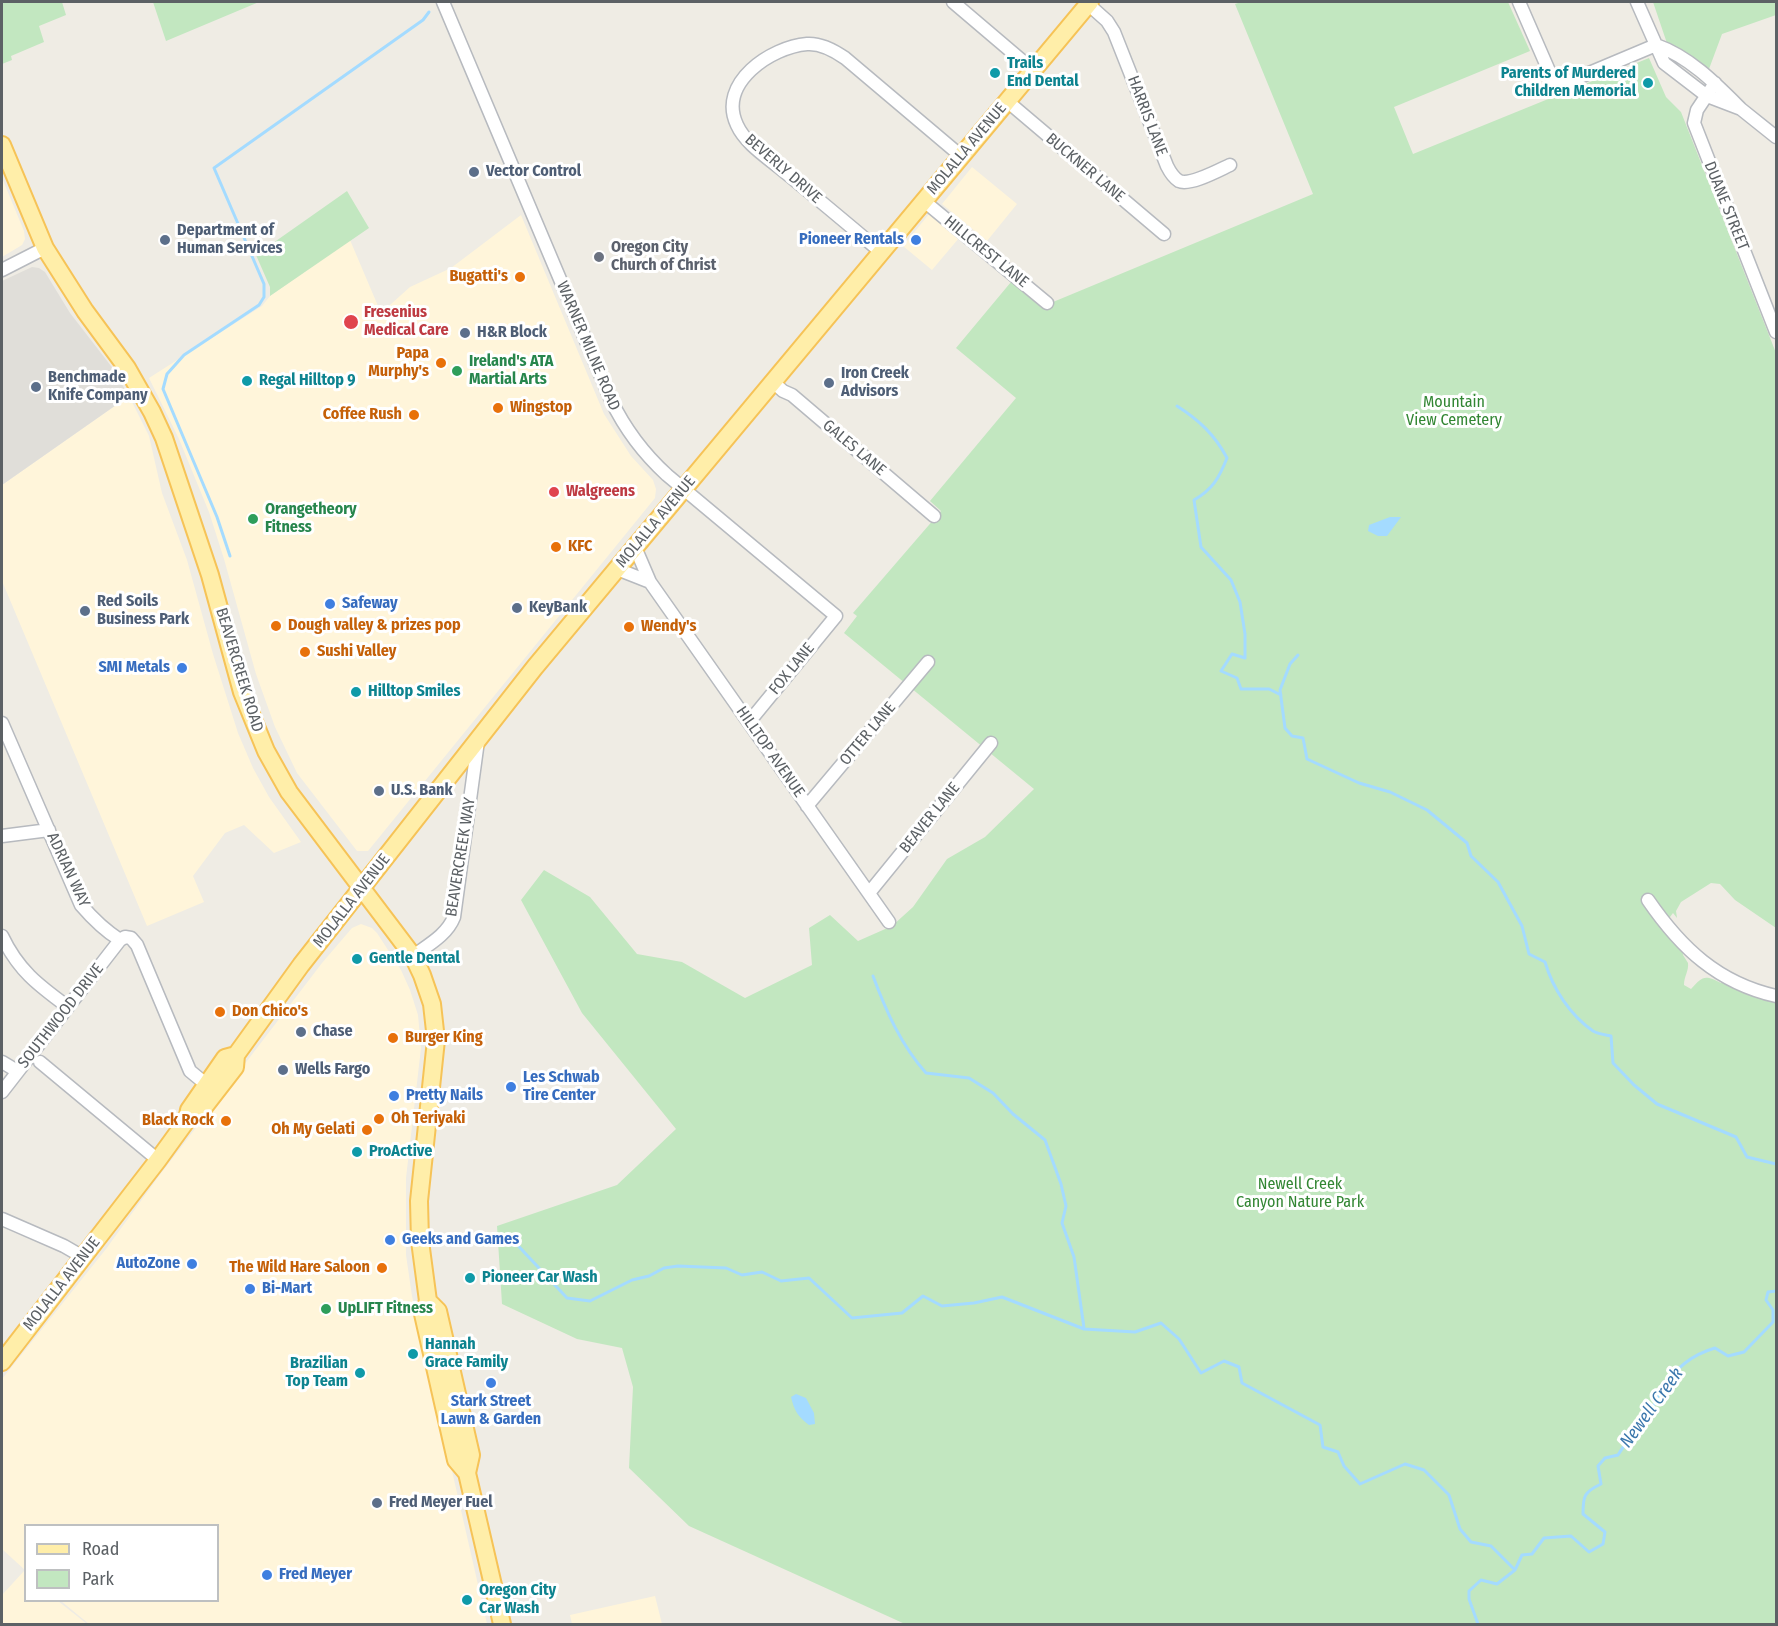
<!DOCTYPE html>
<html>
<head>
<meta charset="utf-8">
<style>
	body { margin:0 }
	#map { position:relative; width:1778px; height:1626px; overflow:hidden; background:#efece4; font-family:"Fira Sans Condensed",sans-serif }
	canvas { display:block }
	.frame { position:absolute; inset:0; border:3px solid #5c6165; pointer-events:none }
	.legend { position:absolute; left:24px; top:1524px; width:195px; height:78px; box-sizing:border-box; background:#fff; border:2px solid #bec0c1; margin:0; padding:8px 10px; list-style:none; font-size:18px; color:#5c6165 }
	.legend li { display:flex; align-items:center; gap:12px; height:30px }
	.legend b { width:30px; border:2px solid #bec0c1 }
</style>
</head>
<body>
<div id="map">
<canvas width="1778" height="1626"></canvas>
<div class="frame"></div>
<ul class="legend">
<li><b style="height:8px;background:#ffeea9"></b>Road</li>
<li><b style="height:16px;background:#c2e7c0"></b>Park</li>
</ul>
</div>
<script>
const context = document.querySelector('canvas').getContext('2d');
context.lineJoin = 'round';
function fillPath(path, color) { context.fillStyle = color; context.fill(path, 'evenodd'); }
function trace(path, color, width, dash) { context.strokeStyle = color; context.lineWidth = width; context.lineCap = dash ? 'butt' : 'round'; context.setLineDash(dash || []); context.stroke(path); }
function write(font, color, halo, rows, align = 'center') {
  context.font = font + ' "Fira Sans Condensed",sans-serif'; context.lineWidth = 6; context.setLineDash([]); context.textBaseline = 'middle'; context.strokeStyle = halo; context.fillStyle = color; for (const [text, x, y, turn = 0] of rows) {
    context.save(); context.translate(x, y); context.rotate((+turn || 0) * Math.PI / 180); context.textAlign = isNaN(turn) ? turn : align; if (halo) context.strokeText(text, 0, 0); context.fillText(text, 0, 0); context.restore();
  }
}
fillPath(new Path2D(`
	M972 167 1017 204 987 241 942 204Z
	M2 178 24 231 25 239 22 245 2 257Z
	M929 214 959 238 932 270 903 246Z
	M521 215 604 414 631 456 653 480 656 489 655 498 368 851H357L297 773 275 727 256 674 224 559 209 512 179 439 149 378 262 306 270 296 350 240 381 313 410 287 451 268Z
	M129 396 149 436 162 493 187 560 213 654 238 733 253 768 269 797 301 842 274 853 244 825 225 833 193 876 204 902 147 926 2 581V485Z
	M361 924 372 928 377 933 401 970 410 990 418 1015 421 1048 406 1178V1255L412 1296 487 1624H89L61 1601 218 1600V1526H26L25 1570 2 1549V1379L106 1249 159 1176 322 963 352 928Z
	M24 1571 25 1572 26 1600 58 1601 87 1624H2V1595Z
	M655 1596 662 1624H572L570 1615Z`), '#fff5da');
fillPath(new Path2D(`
	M32 267 39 268 45 272 70 313 111 366 129 396 2 485V281Z`), '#e0ded9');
fillPath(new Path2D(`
	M2 2H62L66 15 39 26 44 42 11 56 12 60 2 64Z
	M153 2H259L166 41Z
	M1241 2H1508L1530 51 1394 107 1413 154 1649 58 1666 97 1681 112 1776 353V928L1735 900 1720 884 1711 883 1681 902 1676 911 1677 918 1673 913 1667 921 1682 943 1683 955 1688 963C1689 971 1684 976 1684 985L1691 989C1702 977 1704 974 1721 983L1727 980 1776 993V1624H905L689 1526 629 1468 633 1387 622 1348 577 1339 502 1304 497 1226 617 1185 676 1129 582 1013 521 900 544 870 590 897 637 954 682 962 745 998 812 965 809 928 830 915 858 941 892 926 913 907 947 859 985 837 1034 789 844 633 857 616 853 613 941 511 930 501 1016 398 956 348 1011 282 1041 307 1313 194 1235 4Z
	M1653 2H1776V15L1722 34 1709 69 1673 61Z
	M347 191 369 228 270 296V287L256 255Z`), '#c2e7c0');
fillPath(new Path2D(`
	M1390 517H1401L1387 536H1378L1368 531 1369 525Z
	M796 1394 806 1398 814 1413 815 1424 809 1425C798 1417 794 1410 791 1397Z`), '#a4dbff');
trace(new Path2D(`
	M1177 406C1199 420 1215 435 1227 458 1219 478 1213 489 1194 500L1201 547 1231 580 1240 602 1245 634V658L1232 654 1221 671 1237 678 1241 689H1269L1281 695
	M230 556 217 517 163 389 167 374 184 355 259 305 264 297V284L214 168 423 20 429 12
	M1298 655 1290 664 1280 690 1285 728 1292 736 1303 738 1307 759 1359 783 1390 792 1427 810 1467 843 1471 856 1498 882 1522 926 1529 954 1545 962C1553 989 1570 1015 1593 1031 1598 1034 1606 1035 1611 1036L1613 1063 1634 1085 1657 1104 1736 1137 1747 1157 1776 1164
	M873 976C886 1011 901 1045 926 1073L969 1078 993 1093 1013 1114 1045 1140 1061 1184 1066 1206 1062 1223 1074 1257 1084 1328
	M509 1236 567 1298 590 1301 632 1280 649 1276 664 1268 678 1266 726 1268 742 1275 762 1272 781 1281 809 1278 852 1318 902 1313 923 1296 942 1306 974 1303 1002 1297 1084 1329 1135 1332 1161 1323 1179 1339 1201 1373 1224 1361 1239 1367 1242 1383 1320 1425 1323 1447 1338 1452 1344 1466 1360 1484 1405 1464 1424 1470 1449 1495 1460 1529 1471 1542 1491 1546 1515 1570
	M1478 1624 1469 1599V1591L1481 1580 1497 1584 1515 1570 1522 1555 1532 1554 1544 1538 1571 1536 1589 1552 1603 1544 1605 1532 1583 1514C1583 1496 1584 1492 1601 1484L1598 1466 1605 1458 1618 1455C1628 1439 1639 1425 1651 1410 1655 1404 1658 1396 1662 1389 1676 1368 1691 1355 1715 1348L1728 1356 1744 1352 1773 1322V1310L1766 1300 1768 1292 1776 1291`), '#a4dbff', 3);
const minor = new Path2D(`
	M443 2 611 400C625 429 644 454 667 475L836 616 749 722
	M953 2 1033 70
	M1519 2 1556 87 1656 45 1637 2
	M1088 4 1107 21 1114 32 1167 166C1170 172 1174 178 1179 181 1190 186 1219 170 1230 165
	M1656 45C1690 57 1716 84 1741 109L1707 96 1664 63Z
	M1715 83 1697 110 1694 123 1776 332
	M1007 101 1164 234
	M1741 109 1776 137
	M924 201 1047 303
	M881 252C850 226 818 199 786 173 770 159 746 145 737 125 717 83 771 47 807 44 821 43 835 51 845 58L961 156
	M2 270 45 248
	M773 382 783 391 792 395 934 516
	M635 547 650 582 889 922
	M617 569 650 582
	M2 723 81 905C93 919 104 930 120 940L125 937 131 938 137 945 190 1071 207 1085
	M807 806 928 662
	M2 836 49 830
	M869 893 991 743
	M1648 900C1681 948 1718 983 1776 996
	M2 936C18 970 38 985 68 1007
	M413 956C428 945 447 935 454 917L478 741
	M2 1062 17 1071
	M40 1062 158 1160
	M2 1092 120 940
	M2 1219 64 1246 83 1257`);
const major = new Path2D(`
	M2 145 45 248 85 311 127 368 152 412 164 438 210 575 242 692 266 751 289 792 413 956 422 975 432 1004 436 1040 419 1201 420 1241 428 1301 423 1314 456 1460 467 1473 502 1624
	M187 1120 197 1116 235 1067 236 1055 301 965 535 667 1090 2
	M428 1301 438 1311 471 1455 467 1473
	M2 1362 158 1160 187 1120 189 1110 225 1058 236 1055`);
trace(minor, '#b7babf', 15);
trace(major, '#f6c357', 20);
trace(minor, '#fff', 12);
trace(major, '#ffeea9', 16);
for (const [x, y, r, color] of [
	[995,73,6,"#0f9aa8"],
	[1648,83,6,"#0f9aa8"],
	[474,172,6,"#5c6f8a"],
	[165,240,6,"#5c6f8a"],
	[916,240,6,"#3f7fe0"],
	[599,257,6,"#6b7280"],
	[520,277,6,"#e8710a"],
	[351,322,8,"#e0444e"],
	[465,333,6,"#5c6f8a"],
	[441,363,6,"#e8710a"],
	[457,371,6,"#2e9e5b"],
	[247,381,6,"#0f9aa8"],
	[829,383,6,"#5c6f8a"],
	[36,387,6,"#5c6f8a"],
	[498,408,6,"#e8710a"],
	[414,415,6,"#e8710a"],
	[554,492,6,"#e0444e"],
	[253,519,6,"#2e9e5b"],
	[556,547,6,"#e8710a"],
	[330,604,6,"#3f7fe0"],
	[517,608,6,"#5c6f8a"],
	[85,611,6,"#5c6f8a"],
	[276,626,6,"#e8710a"],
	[629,627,6,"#e8710a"],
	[305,652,6,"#e8710a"],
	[182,668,6,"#3f7fe0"],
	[356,692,6,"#0f9aa8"],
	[379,791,6,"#5c6f8a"],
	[357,959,6,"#0f9aa8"],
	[220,1012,6,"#e8710a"],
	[301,1032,6,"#5c6f8a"],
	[393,1038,6,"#e8710a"],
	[283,1070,6,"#5c6f8a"],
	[511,1087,6,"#3f7fe0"],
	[394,1096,6,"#3f7fe0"],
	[379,1119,6,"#e8710a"],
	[226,1121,6,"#e8710a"],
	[367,1130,6,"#e8710a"],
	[357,1152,6,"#0f9aa8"],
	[390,1240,6,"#3f7fe0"],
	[192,1264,6,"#3f7fe0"],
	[382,1268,6,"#e8710a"],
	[470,1278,6,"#0f9aa8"],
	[250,1289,6,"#3f7fe0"],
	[326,1309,6,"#2e9e5b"],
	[413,1354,6,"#0f9aa8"],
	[360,1373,6,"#0f9aa8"],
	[491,1383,6,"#3f7fe0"],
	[377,1503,6,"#5c6f8a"],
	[267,1575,6,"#3f7fe0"],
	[467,1600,6,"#0f9aa8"]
]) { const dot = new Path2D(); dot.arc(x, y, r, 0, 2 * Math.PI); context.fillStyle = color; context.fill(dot); trace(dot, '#fff', 2); }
write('bold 16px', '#0d838f', '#fff', [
	["Trails",1007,64],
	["End Dental",1007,82],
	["Parents of Murdered",1636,74,"right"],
	["Children Memorial",1636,92,"right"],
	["Regal Hilltop 9",259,381],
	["Hilltop Smiles",368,692],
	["Gentle Dental",369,959],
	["ProActive",369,1152],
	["Pioneer Car Wash",482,1278],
	["Hannah",425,1345],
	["Grace Family",425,1363],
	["Brazilian",348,1364,"right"],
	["Top Team",348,1382,"right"],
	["Oregon City",479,1591],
	["Car Wash",479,1609]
], 'left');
write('16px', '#5c6165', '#fff', [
	["HARRIS LANE",1147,116,69],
	["MOLALLA AVENUE",967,149,-50],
	["BUCKNER LANE",1085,168,40],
	["BEVERLY DRIVE",783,169,41],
	["DUANE STREET",1726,206,68],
	["HILLCREST LANE",986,252,39],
	["WARNER MILNE ROAD",588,346,67],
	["GALES LANE",854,448,40],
	["MOLALLA AVENUE",656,522,-50],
	["FOX LANE",792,669,-51],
	["BEAVERCREEK ROAD",239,670,73],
	["OTTER LANE",868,734,-50],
	["HILLTOP AVENUE",770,752,55],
	["BEAVER LANE",930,818,-51],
	["BEAVERCREEK WAY",461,857,-81],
	["ADRIAN WAY",68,870,65],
	["MOLALLA AVENUE",352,901,-52],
	["SOUTHWOOD DRIVE",61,1016,-52],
	["MOLALLA AVENUE",62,1284,-52]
]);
write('bold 16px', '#4e5e75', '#fff', [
	["Vector Control",486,172],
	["Department of",177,231],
	["Human Services",177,249],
	["H&R Block",477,333],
	["Iron Creek",841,374],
	["Advisors",841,392],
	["Benchmade",48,378],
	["Knife Company",48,396],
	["Red Soils",97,602],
	["Business Park",97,620],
	["KeyBank",529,608],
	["U.S. Bank",391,791],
	["Chase",313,1032],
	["Wells Fargo",295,1070],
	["Fred Meyer Fuel",389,1503]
], 'left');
write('bold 16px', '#366cbe', '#fff', [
	["Pioneer Rentals",904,240,"right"],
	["Safeway",342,604],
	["SMI Metals",170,668,"right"],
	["Les Schwab",523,1078],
	["Tire Center",523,1096],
	["Pretty Nails",406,1096],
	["Geeks and Games",402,1240],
	["AutoZone",180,1264,"right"],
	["Bi-Mart",262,1289],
	["Stark Street",491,1402,"center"],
	["Lawn & Garden",491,1420,"center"],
	["Fred Meyer",279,1575]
], 'left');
write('bold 16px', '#5b616d', '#fff', [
	["Oregon City",611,248],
	["Church of Christ",611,266]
], 'left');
write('bold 16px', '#c56008', '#fff', [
	["Bugatti's",508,277,"right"],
	["Papa",429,354,"right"],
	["Murphy's",429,372,"right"],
	["Wingstop",510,408],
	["Coffee Rush",402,415,"right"],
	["KFC",568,547],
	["Dough valley & prizes pop",288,626],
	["Wendy's",641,627],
	["Sushi Valley",317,652],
	["Don Chico's",232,1012],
	["Burger King",405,1038],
	["Oh Teriyaki",391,1119],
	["Black Rock",214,1121,"right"],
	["Oh My Gelati",355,1130,"right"],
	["The Wild Hare Saloon",370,1268,"right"]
], 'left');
write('bold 16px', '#be3a42', '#fff', [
	["Fresenius",364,313],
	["Medical Care",364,331],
	["Walgreens",566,492]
], 'left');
write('bold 16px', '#27864d', '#fff', [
	["Ireland's ATA",469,362],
	["Martial Arts",469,380],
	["Orangetheory",265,510],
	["Fitness",265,528],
	["UpLIFT Fitness",338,1309]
], 'left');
write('16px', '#328633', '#fff', [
	["Mountain",1454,403],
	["View Cemetery",1454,421],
	["Newell Creek",1300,1185],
	["Canyon Nature Park",1300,1203]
]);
write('italic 18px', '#3b77ac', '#fff', [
	["Newell Creek",1652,1408,-54]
]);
</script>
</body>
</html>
